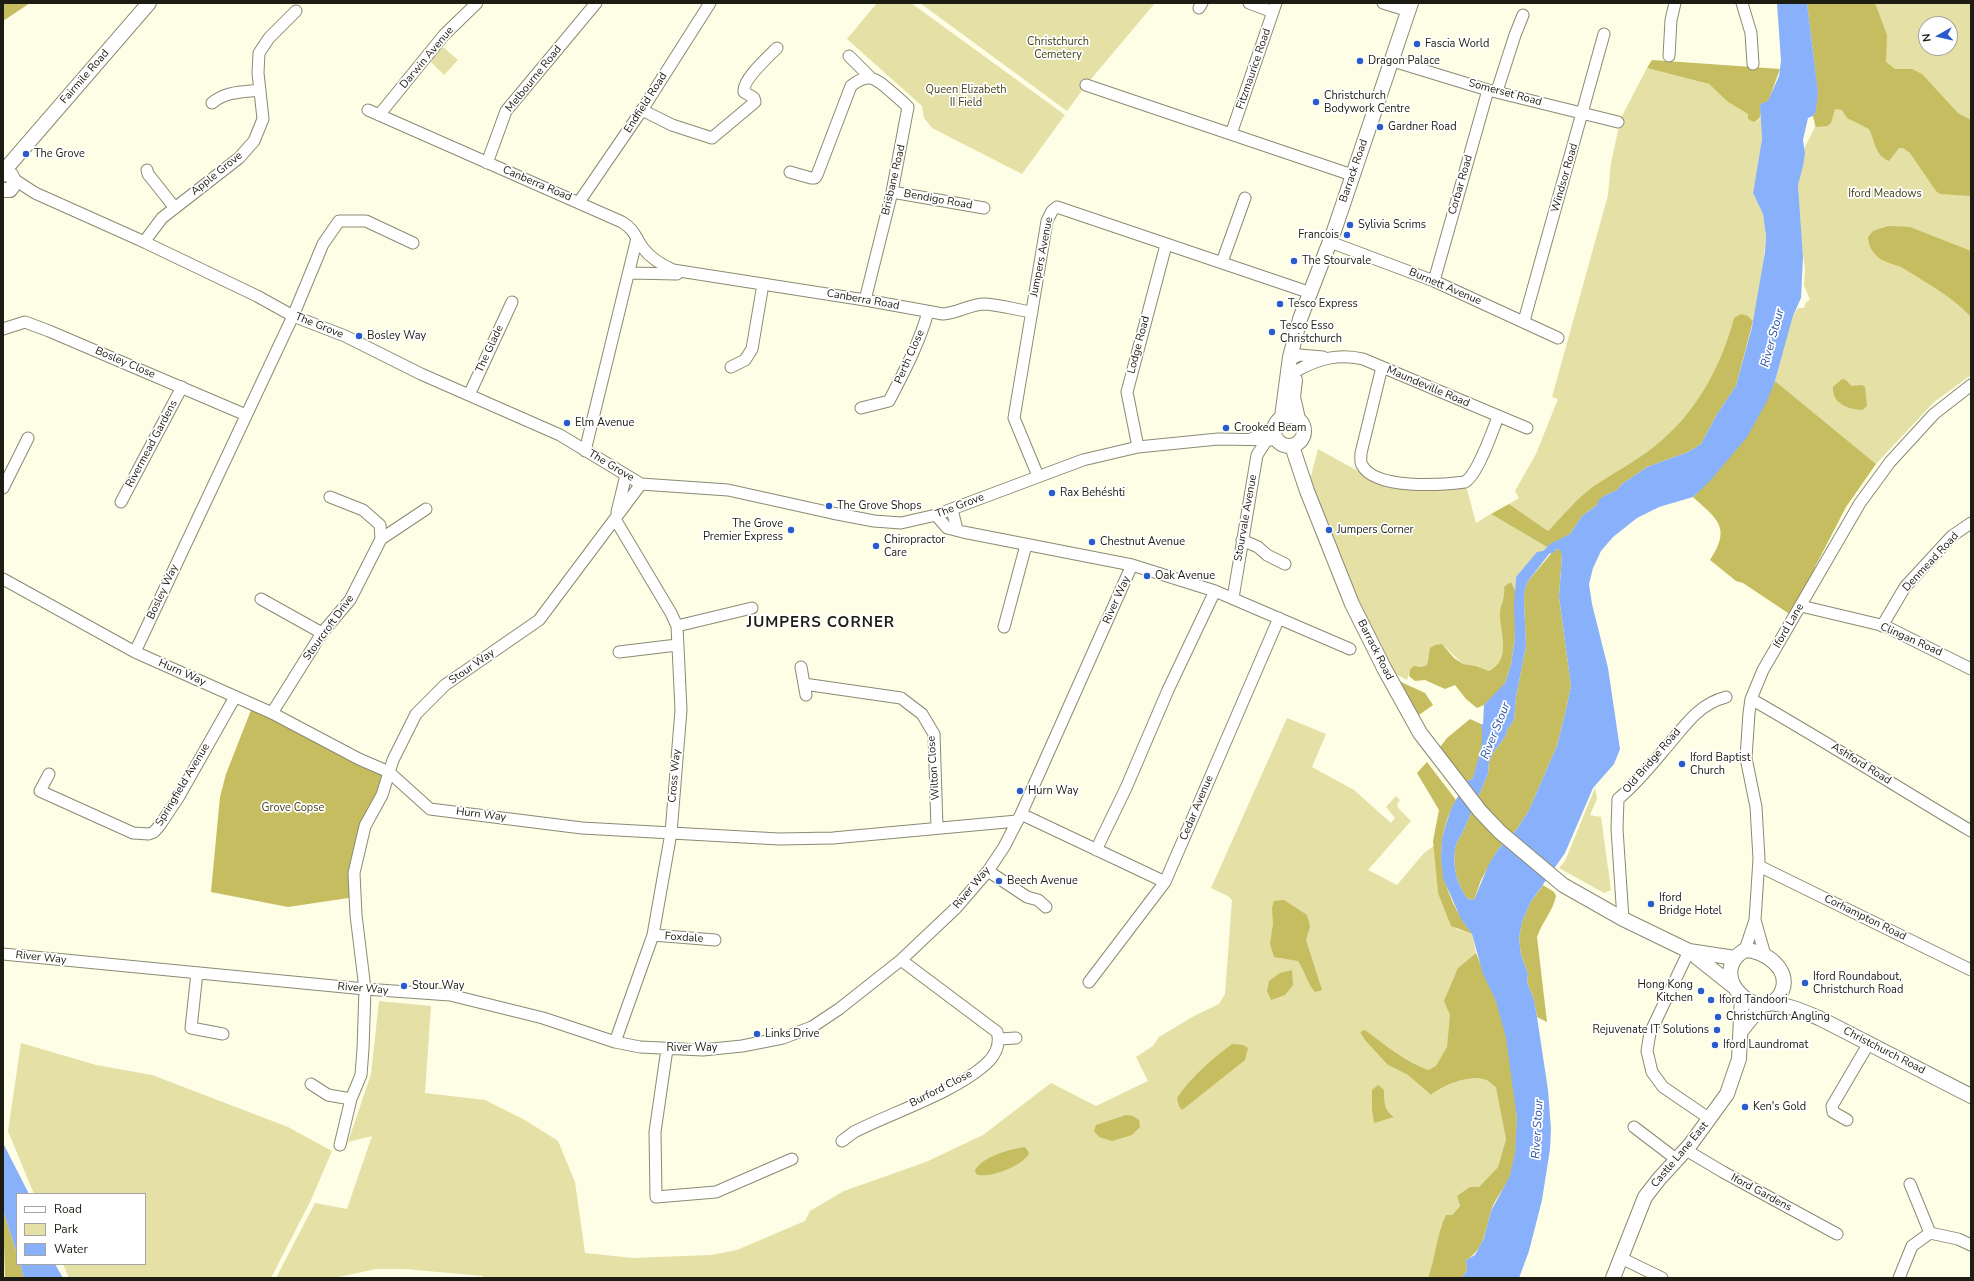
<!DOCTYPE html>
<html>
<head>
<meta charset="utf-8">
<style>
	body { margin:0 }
	#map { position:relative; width:1974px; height:1281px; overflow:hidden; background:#fefde5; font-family:"Nunito Sans",sans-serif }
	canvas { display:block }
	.frame { position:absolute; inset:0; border:4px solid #1c1c13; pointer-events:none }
	.legend { position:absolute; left:16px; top:1193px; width:130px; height:72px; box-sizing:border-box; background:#fff; border:1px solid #a4a4a1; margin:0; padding:5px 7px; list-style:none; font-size:12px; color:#1c1c13 }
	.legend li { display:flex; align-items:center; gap:8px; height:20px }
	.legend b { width:20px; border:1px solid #a4a4a1 }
	.north { position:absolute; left:1918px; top:16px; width:40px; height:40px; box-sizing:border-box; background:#fff; border:1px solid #a4a4a1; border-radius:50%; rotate:262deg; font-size:11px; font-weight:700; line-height:16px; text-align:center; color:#1c1c13 }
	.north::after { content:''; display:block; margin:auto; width:14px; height:18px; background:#295cca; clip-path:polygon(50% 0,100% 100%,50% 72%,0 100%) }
</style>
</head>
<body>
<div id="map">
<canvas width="1974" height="1281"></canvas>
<div class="frame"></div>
<ul class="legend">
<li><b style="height:5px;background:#fff"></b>Road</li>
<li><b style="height:11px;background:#e4e0a6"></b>Park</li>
<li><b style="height:11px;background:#89b0fa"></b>Water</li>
</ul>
<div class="north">N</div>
</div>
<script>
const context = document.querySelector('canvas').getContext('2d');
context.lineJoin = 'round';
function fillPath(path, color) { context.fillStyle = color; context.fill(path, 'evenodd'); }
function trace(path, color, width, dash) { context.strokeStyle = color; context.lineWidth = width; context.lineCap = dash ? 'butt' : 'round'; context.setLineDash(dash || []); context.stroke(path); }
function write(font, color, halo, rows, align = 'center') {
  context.font = font + ' "Nunito Sans",sans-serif'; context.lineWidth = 3.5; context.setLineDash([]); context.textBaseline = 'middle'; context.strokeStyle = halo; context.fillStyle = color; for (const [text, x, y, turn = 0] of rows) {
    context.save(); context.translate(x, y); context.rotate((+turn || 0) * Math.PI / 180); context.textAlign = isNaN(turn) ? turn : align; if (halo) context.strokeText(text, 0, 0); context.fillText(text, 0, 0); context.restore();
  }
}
fillPath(new Path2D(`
	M877 3H911L1065 115 1022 174 932 128 924 118 922 106 847 39Z
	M920 3H1155L1086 85 1067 111Z
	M1807 3H1971V375L1934 402 1876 464 1775 381 1793 316 1798 308H1804L1806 302 1810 300 1804 285 1805 269 1802 247 1798 185 1805 147 1815 127 1813 116 1816 111 1814 56ZM1926 24H1950V48H1926Z
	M443 47 458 60 444 75 430 61Z
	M1647 68 1709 84 1728 102 1748 114V119L1753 122 1759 120 1761 116 1762 139 1753 193 1763 214 1766 236 1762 277 1753 321 1748 316 1734 318C1721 365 1699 409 1662 440 1642 458 1616 471 1594 486 1577 499 1563 516 1548 531L1509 504 1519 498 1515 491 1536 454 1558 399 1552 397 1608 195 1611 163 1621 118Z
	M1318 449 1354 469 1390 481 1465 482 1476 523 1491 514 1547 547 1516 577 1515 590 1511 582C1508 588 1504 595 1502 602 1495 626 1516 655 1489 671L1476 666 1463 664 1442 644 1428 657 1427 665 1421 667 1414 666 1410 669 1407 680 1384 668 1307 491Z
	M1287 718 1326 734 1312 767 1354 790 1391 823 1395 818 1386 807 1396 796 1400 800 1397 804 1398 808 1411 821 1368 870 1397 885 1424 853 1434 846 1438 893 1456 929 1472 934 1476 953 1458 968 1447 1047 1437 1066 1428 1070 1416 1065 1397 1054 1388 1065 1408 1075 1431 1095C1443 1085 1470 1074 1486 1080 1489 1081 1493 1085 1497 1087L1506 1139 1498 1167 1479 1187 1457 1196 1460 1206 1441 1226 1432 1267 1428 1278H486L482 1276 405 1269H376L339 1277 276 1278 315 1203 347 1209 372 1136 348 1142 371 1074 379 1001 431 1006 425 1093 485 1100 525 1120 558 1141 575 1182 585 1253 633 1258 711 1255 737 1250 805 1221 810 1211 844 1191 926 1162 983 1135 1051 1083 1096 1106 1148 1081 1136 1057 1153 1046 1159 1037 1194 1016 1219 1004 1225 994 1232 900 1228 896 1211 888ZM1384 1090V1103L1389 1114 1374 1122V1118Z
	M1595 788 1597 799 1590 815 1601 817 1611 890 1604 893 1559 868 1565 861Z
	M21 1043 96 1065 152 1075 288 1127 332 1151 311 1200 271 1278H69L63 1264H145V1194H34L8 1131Z`), '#e4e0a6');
fillPath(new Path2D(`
	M3 3H30L3 21Z
	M1807 3H1875L1887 35 1886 62 1895 69H1912L1922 74 1958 113 1971 120V196L1940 194 1936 191 1910 153 1903 148H1899L1889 161C1874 154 1876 143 1869 129L1847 118 1842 110 1835 109 1831 123 1827 126 1816 127 1813 116 1816 111 1818 92Z
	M1652 60 1780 69 1768 102 1760 104C1761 113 1763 119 1753 122L1748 119V114L1728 102 1709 84 1647 68Z
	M1888 226 1910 227 1971 251V317C1952 296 1925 282 1901 267 1894 264 1884 262 1879 258 1871 251 1869 246 1868 237L1873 231Z
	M1741 314 1748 316 1753 321 1736 386 1717 414 1701 444 1688 452 1647 467 1622 484 1617 490 1604 496 1597 505 1582 516 1570 534 1547 547 1491 514 1509 504 1548 531C1563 516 1577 498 1594 486 1616 471 1642 458 1662 440 1699 408 1721 365 1734 318Z
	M1842 379 1846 380 1851 386 1862 385 1865 387 1867 406 1862 410C1848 409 1832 404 1833 387Z
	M1775 381 1876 464 1846 507 1816 565 1794 617 1743 583 1736 581 1710 560C1732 527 1717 519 1693 497 1723 469 1759 419 1775 381Z
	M1555 549 1561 550 1562 555 1559 597 1571 686 1566 710 1557 746 1529 810 1517 829 1497 851 1481 880 1474 900 1468 899C1455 884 1448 850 1462 834L1488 774 1489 762 1493 753 1505 737 1507 730 1514 720 1516 697 1526 646 1524 599 1525 589 1528 581Z
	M1511 582 1515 590 1516 623 1515 637 1511 665 1505 683 1499 691 1484 705 1477 708 1466 699 1455 685 1445 689 1425 680 1415 681 1409 676 1410 669 1414 666 1421 667 1427 665 1430 648 1435 645 1442 644 1454 658 1463 664 1476 666 1489 671C1512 658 1500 635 1500 614 1500 604 1506 597 1504 587Z
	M1399 681 1425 693 1433 705 1419 715 1406 696Z
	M253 705 389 772 365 826 355 897 288 907 211 892 220 797 226 774Z
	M1470 719 1481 724 1484 736 1482 747 1473 778 1466 782 1440 747 1447 738Z
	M1427 762 1456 800C1430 846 1441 893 1472 934L1451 926 1438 893 1433 841 1439 810 1417 773Z
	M1543 885 1554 892 1556 896C1552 913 1543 920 1537 937L1547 1022 1537 1017 1534 1000 1527 982 1528 974 1521 955 1519 938 1522 922 1530 903Z
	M1284 900 1307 915 1310 926 1306 940 1322 990 1315 992C1307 983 1305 971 1298 961L1274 957 1270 944 1273 924 1272 908 1274 901Z
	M1476 953C1482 969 1489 984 1496 1000 1512 1043 1526 1133 1510 1176 1505 1188 1495 1198 1491 1211 1486 1228 1484 1251 1466 1260L1467 1270 1462 1278H1428C1436 1257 1436 1235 1446 1215H1452L1460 1206 1457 1196 1470 1187H1479L1498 1167 1506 1139 1496 1087C1493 1085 1489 1081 1486 1080 1470 1074 1443 1085 1431 1095L1408 1075 1388 1065 1365 1040 1360 1032 1365 1030C1385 1045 1404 1061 1428 1070L1436 1066 1447 1047 1450 1015 1444 1001 1458 968Z
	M1292 970 1293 985 1285 995 1271 1000 1267 991 1269 981 1280 973Z
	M1232 1044 1243 1045 1248 1048 1245 1060 1182 1110 1179 1106 1177 1098C1192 1076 1211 1060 1232 1044Z
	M1378 1085 1384 1090C1384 1101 1384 1111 1394 1117L1374 1123 1372 1109V1090Z
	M1126 1115 1133 1116 1139 1120 1140 1127 1132 1135 1112 1141 1099 1137 1094 1131 1096 1125Z
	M1025 1147 1029 1153C1025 1165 987 1180 976 1174L975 1170C984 1156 1010 1149 1025 1147Z
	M3 1210 17 1254V1264H20L24 1278H5Z`), '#c5bd60');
fillPath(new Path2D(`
	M1777 3H1807L1818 92 1816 111 1813 116 1808 118 1803 140 1805 153 1803 166 1798 185 1803 257 1801 298 1793 316 1775 381 1766 403 1747 437 1709 482 1693 497 1659 507 1637 518 1613 537 1601 551 1593 568 1589 584 1592 604 1608 668 1620 749 1614 764 1593 788 1565 853 1530 903 1522 922 1519 938 1521 955 1528 974 1527 982 1534 1000 1537 1017 1548 1090 1551 1129 1550 1149 1542 1200 1529 1251 1519 1278H1462L1467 1270 1466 1260 1475 1255 1484 1238 1491 1211 1510 1176 1515 1153 1517 1118 1506 1038 1496 1001 1483 974 1472 934 1461 919 1443 878 1441 858 1442 839 1446 824 1452 807 1466 782 1473 778C1478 758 1485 744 1481 724H1483L1484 705 1505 683 1511 665 1515 637 1514 605 1516 577 1537 552 1543 551 1550 544 1570 534 1582 516 1597 505 1599 500 1604 496 1617 490 1622 484 1647 467 1688 452 1701 444 1717 414 1736 386 1752 327 1765 252 1766 236 1763 214 1753 193 1762 139 1760 104 1768 101 1779 76 1781 61ZM1555 549 1560 550 1562 555 1559 597 1571 686 1566 710 1557 746 1529 810 1517 829 1497 851 1489 864 1474 900 1468 899C1455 884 1448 850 1462 834L1488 774 1489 762 1493 753 1505 737 1507 730 1514 720 1516 697 1526 646 1524 599 1525 589 1528 581 1549 554 1555 552Z
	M3 1143 29 1194H17V1254L3 1210Z
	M20 1264H55L63 1278H24Z`), '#89b0fa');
const minor = new Path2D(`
	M1249 3 1273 12
	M1383 3 1409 11
	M1742 3 1751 33 1753 64
	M1199 8 1202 3
	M849 56 870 77
	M1669 56 1671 20 1675 3
	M1393 61 1488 90 1618 122
	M1086 85 1352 175
	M1497 91 1515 35 1523 15
	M212 103C226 91 243 92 260 90
	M368 110 622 222C635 230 635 237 643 248 651 259 662 265 673 270L865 300 943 314C958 313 970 304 985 304 1001 305 1017 310 1032 312
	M642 110 672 125 712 138 755 102 754 98 744 92C742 80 768 57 777 48
	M379 115 444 35 477 3
	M1231 134 1276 3
	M487 163 506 111 596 3
	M147 170 148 174 175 208
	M790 172 811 178H815L817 175 851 86C868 72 875 78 889 90 896 96 902 101 908 107L892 192 865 300
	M15 180 35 193 140 240 257 296 293 316 345 336 421 374 560 435 641 484 728 490 832 513 874 521 901 523 936 515 1083 460 1138 447 1218 439 1277 440
	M892 192 984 208
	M579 202 642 110 710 3
	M144 242 162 218 239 158 254 141 263 119 258 73 259 53 269 38 296 11
	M1330 242 1434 281 1558 338
	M1222 262 1245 198
	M629 273 677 274
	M1434 281 1488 90
	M1524 321 1604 34
	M3 329 25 322 49 331 246 415
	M1289 360 1299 355 1323 357
	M731 367 745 360 752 349 763 284
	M1382 367 1361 453C1361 457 1360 462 1362 465 1375 490 1441 485 1465 482 1478 474 1492 432 1498 417
	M1296 371C1318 359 1338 353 1363 359L1527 428
	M469 395 512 302
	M861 408 889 401C904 372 919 344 928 312
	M1251 439 1275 427
	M1138 447 1127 392 1166 245
	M585 451 637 238
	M1038 476 1014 418 1047 221 1052 211 1057 207 1311 293
	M3 488 28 438
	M121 502 182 387
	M952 509 957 530
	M617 512 626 475
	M936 515 947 528 963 532 1132 565 1215 591 1350 649
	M381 539 426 509
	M1242 540 1258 547 1267 555 1285 564
	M3 579 135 652 272 713 359 759 389 772 430 809 582 828 779 839 833 838 1017 821
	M1233 598 1257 455 1266 441
	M261 599 322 633
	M1801 606 1885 626 1971 669
	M677 626 752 608
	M1882 626 1905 587 1952 536 1971 523
	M1004 627 1026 545
	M135 652 293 316 323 244 339 221H366L413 243
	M619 652 677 645
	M801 667 806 695
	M804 684 901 698 922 714 934 734 937 828
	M1751 699C1825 741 1897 787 1971 831
	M272 713 322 633 350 600 381 539 380 525 363 510 330 497
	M49 774 40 791 133 833 149 834 154 832 160 825 178 798 235 697
	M1021 814 1165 882
	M1096 850 1126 788 1168 690 1215 591
	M1759 866 1971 970
	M988 871 1027 897 1038 900 1046 907
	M1623 919 1617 829 1618 799C1635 785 1650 767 1664 750 1683 729 1696 705 1726 697
	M1755 920 1765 955
	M653 935 715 940
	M1745 950 1755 920 1759 859 1756 807 1746 758 1749 713 1751 699 1763 670 1860 503 1890 462 1934 414 1971 385
	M1689 951 1650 1033 1647 1051 1652 1072 1663 1087 1710 1119
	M3 954 365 989 450 995 543 1018 615 1042 640 1047 703 1050 742 1046 783 1038 812 1027 839 1009 901 960 956 908 988 871 1004 847 1021 814 1132 565
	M197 973 191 1028 223 1034
	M1089 982 1165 882 1279 618
	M999 1039 1016 1038
	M615 1042 653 935 671 833 681 710 677 626 671 613 615 519
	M667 1049 655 1132 656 1197 716 1192 792 1159
	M311 1084 328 1095 351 1099
	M1847 1120 1833 1112 1832 1106 1869 1043
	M1634 1127 1676 1159
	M842 1141 854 1132C893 1112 954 1093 986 1064 995 1056 1001 1044 997 1032L901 960
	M340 1145 351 1099 361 1075 363 1049 365 989 356 915 354 873 365 826 382 795 393 760 416 714 445 685 539 620 641 484
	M1686 1150 1723 1172 1837 1234
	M1910 1184 1930 1233
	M1621 1258 1662 1278
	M1899 1278 1912 1246 1930 1233 1958 1239 1971 1245`);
const major = new Path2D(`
	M3 172 149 3
	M3 174 11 175 15 183 10 190H3
	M1295 380 1293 397 1298 419
	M1274 431a15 15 0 1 1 30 0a15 15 0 1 1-30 0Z
	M1282 417 1290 357 1300 319 1334 231 1411 3
	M1292 446 1307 491 1352 604 1384 668 1420 733 1480 811 1500 832 1563 885 1623 919 1689 951 1733 986
	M1745 950C1764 950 1791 969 1782 991 1765 1030 1702 976 1745 950Z
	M1689 951 1735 958
	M1768 1003C1786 1004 1802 1011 1819 1018L1971 1096
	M1741 1031 1762 1005
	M1613 1278 1645 1197 1659 1179 1690 1145 1727 1094 1739 1059 1742 996`);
trace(minor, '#8b8a74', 13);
trace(major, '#8b8a74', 16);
trace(minor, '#fff', 11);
trace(major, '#fff', 14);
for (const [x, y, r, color] of [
	[1417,44,4,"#295cca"],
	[1360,61,4,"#295cca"],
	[1316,102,4,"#295cca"],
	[1380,127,4,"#295cca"],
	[26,154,4,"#295cca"],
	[1350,225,4,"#295cca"],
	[1347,235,4,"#295cca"],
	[1294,261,4,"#295cca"],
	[1280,304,4,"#295cca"],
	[1272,332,4,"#295cca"],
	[359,336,4,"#295cca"],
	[567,423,4,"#295cca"],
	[1226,428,4,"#295cca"],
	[1052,493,4,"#295cca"],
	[829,506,4,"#295cca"],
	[791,530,4,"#295cca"],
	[1329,530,4,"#295cca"],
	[1092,542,4,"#295cca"],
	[876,546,4,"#295cca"],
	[1147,576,4,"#295cca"],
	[1682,764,4,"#295cca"],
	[1020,791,4,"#295cca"],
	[999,881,4,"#295cca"],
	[1651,904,4,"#295cca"],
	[1805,983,4,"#295cca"],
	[404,986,4,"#295cca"],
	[1701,991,4,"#295cca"],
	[1711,1000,4,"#295cca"],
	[1718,1017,4,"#295cca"],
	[1717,1030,4,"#295cca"],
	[757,1034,4,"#295cca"],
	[1715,1045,4,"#295cca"],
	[1745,1107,4,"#295cca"]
]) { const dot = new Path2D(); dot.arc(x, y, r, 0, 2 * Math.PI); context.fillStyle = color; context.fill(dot); trace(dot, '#fff', 1.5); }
write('11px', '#45421a', '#fff', [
	["Christchurch",1058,42],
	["Cemetery",1058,55],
	["Queen Elizabeth",966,90],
	["II Field",966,103],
	["Iford Meadows",1885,194],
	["Grove Copse",293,808]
]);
write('11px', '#1c1c13', '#fff', [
	["Fascia World",1425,44],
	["Dragon Palace",1368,61],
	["Christchurch",1324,96],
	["Bodywork Centre",1324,109],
	["Gardner Road",1388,127],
	["The Grove",34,154],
	["Sylivia Scrims",1358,225],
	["Francois",1339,235,"right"],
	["The Stourvale",1302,261],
	["Tesco Express",1288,304],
	["Tesco Esso",1280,326],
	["Christchurch",1280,339],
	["Bosley Way",367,336],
	["Elm Avenue",575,423],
	["Crooked Beam",1234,428],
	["Rax Behéshti",1060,493],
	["The Grove Shops",837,506],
	["The Grove",783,524,"right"],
	["Premier Express",783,537,"right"],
	["Jumpers Corner",1337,530],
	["Chiropractor",884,540],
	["Care",884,553],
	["Chestnut Avenue",1100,542],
	["Oak Avenue",1155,576],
	["Iford Baptist",1690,758],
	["Church",1690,771],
	["Hurn Way",1028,791],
	["Beech Avenue",1007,881],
	["Iford",1659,898],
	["Bridge Hotel",1659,911],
	["Iford Roundabout,",1813,977],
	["Christchurch Road",1813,990],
	["Hong Kong",1693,985,"right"],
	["Kitchen",1693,998,"right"],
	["Stour Way",412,986],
	["Iford Tandoori",1719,1000],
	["Christchurch Angling",1726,1017],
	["Rejuvenate IT Solutions",1709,1030,"right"],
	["Links Drive",765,1034],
	["Iford Laundromat",1723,1045],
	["Ken's Gold",1753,1107]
], 'left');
write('11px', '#1c1c13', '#fff', [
	["Darwin Avenue",427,58,-50],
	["Fitzmaurice Road",1254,69,-71],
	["Fairmile Road",85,77,-49],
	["Melbourne Road",534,79,-51],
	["Somerset Road",1505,93,15],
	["Endfield Road",646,103,-57],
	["Barrack Road",1354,171,-71],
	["Apple Grove",217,174,-39],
	["Windsor Road",1565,178,-74],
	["Brisbane Road",894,180,-77],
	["Canberra Road",537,184,23],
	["Corbar Road",1461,185,-74],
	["Bendigo Road",938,200,10],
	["Jumpers Avenue",1042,257,-79],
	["Burnett Avenue",1445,287,23],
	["Canberra Road",863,300,10],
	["The Grove",319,326,22],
	["Lodge Road",1139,345,-75],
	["The Glade",490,349,-65],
	["Perth Close",910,357,-66],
	["Bosley Close",125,363,23],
	["Maundeville Road",1428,387,23],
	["Rivermead Gardens",152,444,-62],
	["The Grove",611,466,31],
	["The Grove",960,506,-21],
	["Stourvale Avenue",1246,518,-80],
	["Denmead Road",1931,562,-47],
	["Bosley Way",163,592,-65],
	["River Way",1117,600,-66],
	["Iford Lane",1789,626,-60],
	["Stourcroft Drive",329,628,-54],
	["Clingan Road",1911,640,24],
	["Barrack Road",1375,650,63],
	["Stour Way",472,667,-35],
	["Hurn Way",182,673,24],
	["Old Bridge Road",1652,761,-49],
	["Ashford Road",1861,764,32],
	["Wilton Close",934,768,-94],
	["Cross Way",675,776,-85],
	["Springfield Avenue",183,785,-59],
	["Cedar Avenue",1197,808,-67],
	["Hurn Way",481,815,7],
	["River Way",972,888,-50],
	["Corhampton Road",1865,918,26],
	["Foxdale",684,938,4],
	["River Way",41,958,6],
	["River Way",363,989,5],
	["River Way",692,1048],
	["Christchurch Road",1884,1051,27],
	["Burford Close",941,1089,-27],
	["Castle Lane East",1680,1155,-50],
	["Iford Gardens",1761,1193,28]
]);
write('italic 12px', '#2952a8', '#fff', [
	["River Stour",1773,338,-75],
	["River Stour",1496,731,-68],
	["River Stour",1538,1129,-87]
]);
context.letterSpacing = '1px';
write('bold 15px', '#1c1c13', '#fff', [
	["JUMPERS CORNER",821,623]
]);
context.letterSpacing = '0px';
</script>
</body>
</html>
